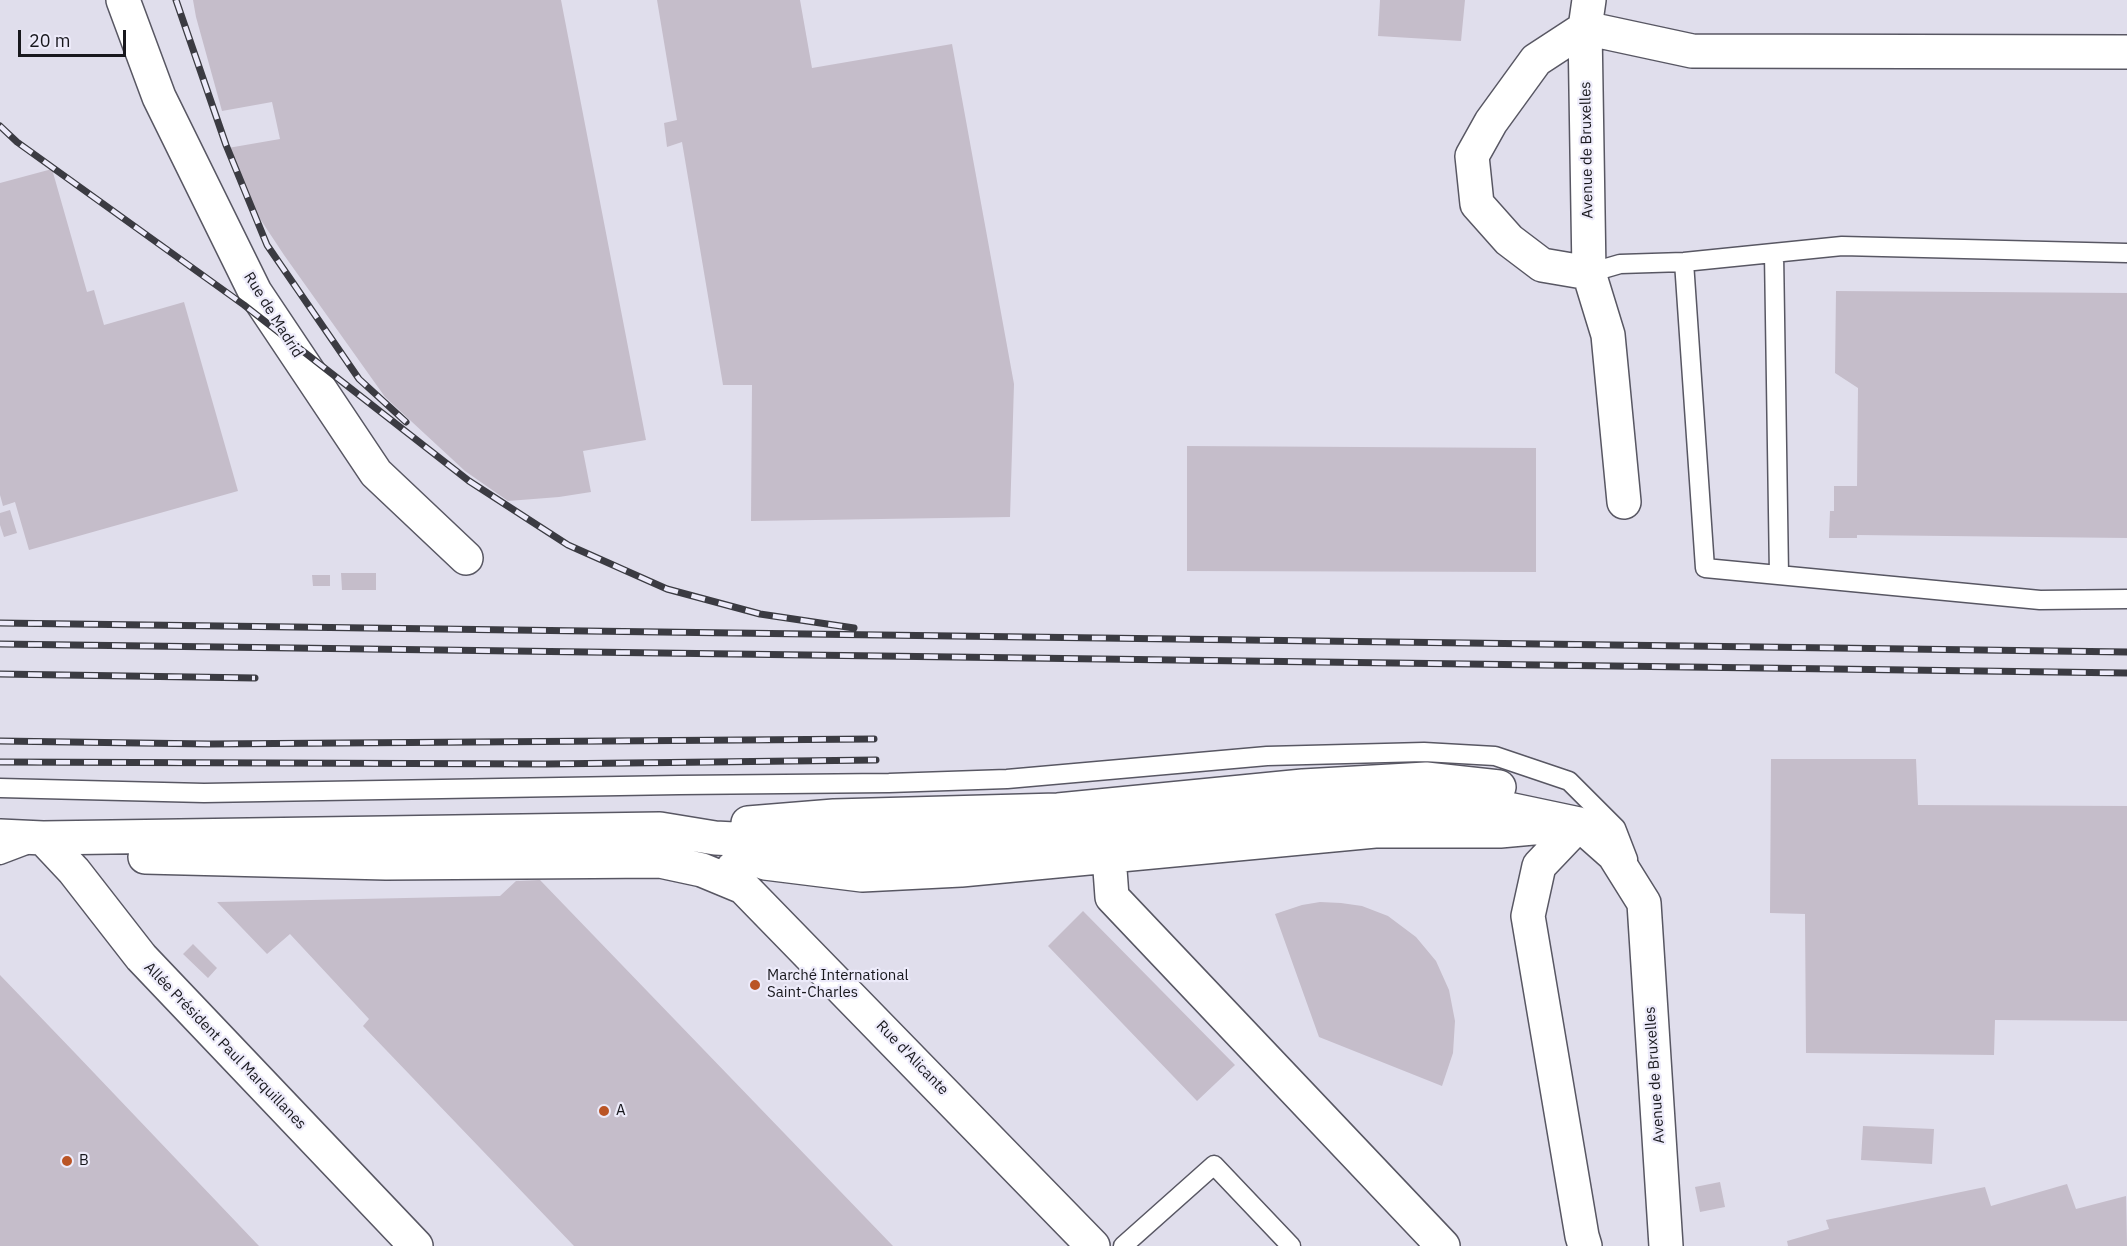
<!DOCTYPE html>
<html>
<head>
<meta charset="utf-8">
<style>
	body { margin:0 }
	#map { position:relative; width:2127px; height:1246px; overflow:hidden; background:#e0deec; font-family:"IBM Plex Sans",sans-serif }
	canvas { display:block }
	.scale { position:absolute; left:18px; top:30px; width:108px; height:27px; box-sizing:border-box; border:3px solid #18181d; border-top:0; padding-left:8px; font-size:18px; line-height:21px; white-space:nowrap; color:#18181d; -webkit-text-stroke:4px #edebfa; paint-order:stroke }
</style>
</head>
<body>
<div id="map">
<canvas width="2127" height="1246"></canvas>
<div class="scale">20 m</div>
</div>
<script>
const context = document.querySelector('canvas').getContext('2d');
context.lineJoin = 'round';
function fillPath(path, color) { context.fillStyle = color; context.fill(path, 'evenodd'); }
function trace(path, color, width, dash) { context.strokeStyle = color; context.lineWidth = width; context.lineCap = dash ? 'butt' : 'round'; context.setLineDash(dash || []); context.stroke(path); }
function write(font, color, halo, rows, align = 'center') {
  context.font = font + ' "IBM Plex Sans",sans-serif'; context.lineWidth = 4.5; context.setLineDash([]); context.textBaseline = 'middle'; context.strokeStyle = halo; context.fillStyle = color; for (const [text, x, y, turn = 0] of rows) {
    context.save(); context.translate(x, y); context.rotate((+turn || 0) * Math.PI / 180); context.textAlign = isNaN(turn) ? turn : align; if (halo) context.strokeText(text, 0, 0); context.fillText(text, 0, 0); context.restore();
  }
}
fillPath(new Path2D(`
	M193 0H561L646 440 583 451 591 492 559 497 508 501 465 471 385 397 284 255 241 190 228 148 280 139 272 102 222 111 196 17Z
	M657 0H800L812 68 952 44 1014 384 1010 517 751 521 752 385H723L682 142 667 147 664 123 677 120Z
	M1380 0H1465L1461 41 1378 36Z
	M52 169 87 292 94 290 104 325 184 302 238 491 29 550 15 502 3 506 0 495V183Z
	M1836 291 2127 293V538L1857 535V538H1829L1830 511H1834V486H1857L1858 388 1835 373Z
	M1187 446 1536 448V572L1187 571Z
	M10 510 17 533 4 537 0 525V513Z
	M341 573H376V590H342Z
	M312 575H330V586H313Z
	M1771 759H1916L1918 805 2127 806V1021L1995 1020 1994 1055 1806 1053 1805 914 1770 913Z
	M540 880 893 1246H574L363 1026 369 1019 290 934 267 954 217 902 500 896 516 881Z
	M1320 902 1341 903 1362 906 1388 916 1416 937 1436 961 1449 990 1455 1021 1453 1053 1442 1086 1319 1037 1275 914 1302 905Z
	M1083 911 1235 1065 1197 1101 1048 946Z
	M193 944 217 968 208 978 183 954Z
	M0 975 75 1053 259 1246H0Z
	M1863 1126 1934 1129 1932 1164 1861 1160Z
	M1720 1182 1725 1207 1700 1212 1695 1187Z
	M2067 1184 2076 1209 2126 1196 2127 1246H1788L1787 1241 1829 1229 1826 1220 1985 1187 1991 1206Z`), '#c5bdca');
const lane = new Path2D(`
	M1774 253 1779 575
	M1684 262 1705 568 2040 600 2127 599
	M1589 273 1620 264 1684 262 1842 246 2127 253
	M0 788 204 793 679 785 889 783 1007 779 1267 756 1424 752 1495 756 1569 781 1616 828 1628 859
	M0 855 29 844
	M1123 1246 1214 1165 1291 1246`);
const street = new Path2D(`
	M123 0 159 97 255 292 376 473 466 558
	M1589 0 1585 28 1589 273 1608 335 1624 502
	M1589 273 1542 265 1509 240 1477 204 1472 156 1491 122 1536 60 1585 28 1692 51 2127 52
	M748 823 834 816 1058 810 1303 786 1426 779 1499 787
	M1579 824 1539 866 1528 916 1582 1236 1585 1246
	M0 836 43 838 660 829 715 838 848 845 1049 838 1334 806 1489 805 1579 824 1614 855 1644 903 1666 1246
	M43 838 74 871 141 957 416 1246
	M741 851 765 863 862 875 961 870 1375 831H1500L1544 827
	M1109 856 1112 897 1443 1246
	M145 857 386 863 660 861 702 870 743 887
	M733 868 743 887 1093 1246`);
trace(lane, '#585763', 21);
trace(street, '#585763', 36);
trace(lane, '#fff', 18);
trace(street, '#fff', 33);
const rail = new Path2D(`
	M176 0 226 145 267 245 359 379 406 422
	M0 126 17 142 244 305 469 481 568 545 667 589 760 614 854 628
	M0 623 2127 652
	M0 644 2127 673
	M0 674 255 678
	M0 741 209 744 874 739
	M0 762 546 764 876 760`);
trace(rail, '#3b3b42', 7);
trace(rail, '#edebfa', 4.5, [14]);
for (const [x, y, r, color] of [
	[755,985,6,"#ba5425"],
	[604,1111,6,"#ba5425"],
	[67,1161,6,"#ba5425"]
]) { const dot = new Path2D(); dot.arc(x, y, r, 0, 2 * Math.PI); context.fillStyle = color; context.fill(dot); trace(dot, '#edebfa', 2); }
write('15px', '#18181d', '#edebfa', [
	["Avenue de Bruxelles",1587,150,-91],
	["Rue de Madrid",273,315,58],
	["Allée Président Paul Marquillanes",225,1046,46],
	["Rue d'Alicante",912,1058,46],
	["Avenue de Bruxelles",1655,1075,-94]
]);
write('15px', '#18181d', '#edebfa', [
	["Marché International",767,976],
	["Saint-Charles",767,993],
	["A",616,1111],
	["B",79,1161]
], 'left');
</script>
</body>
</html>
